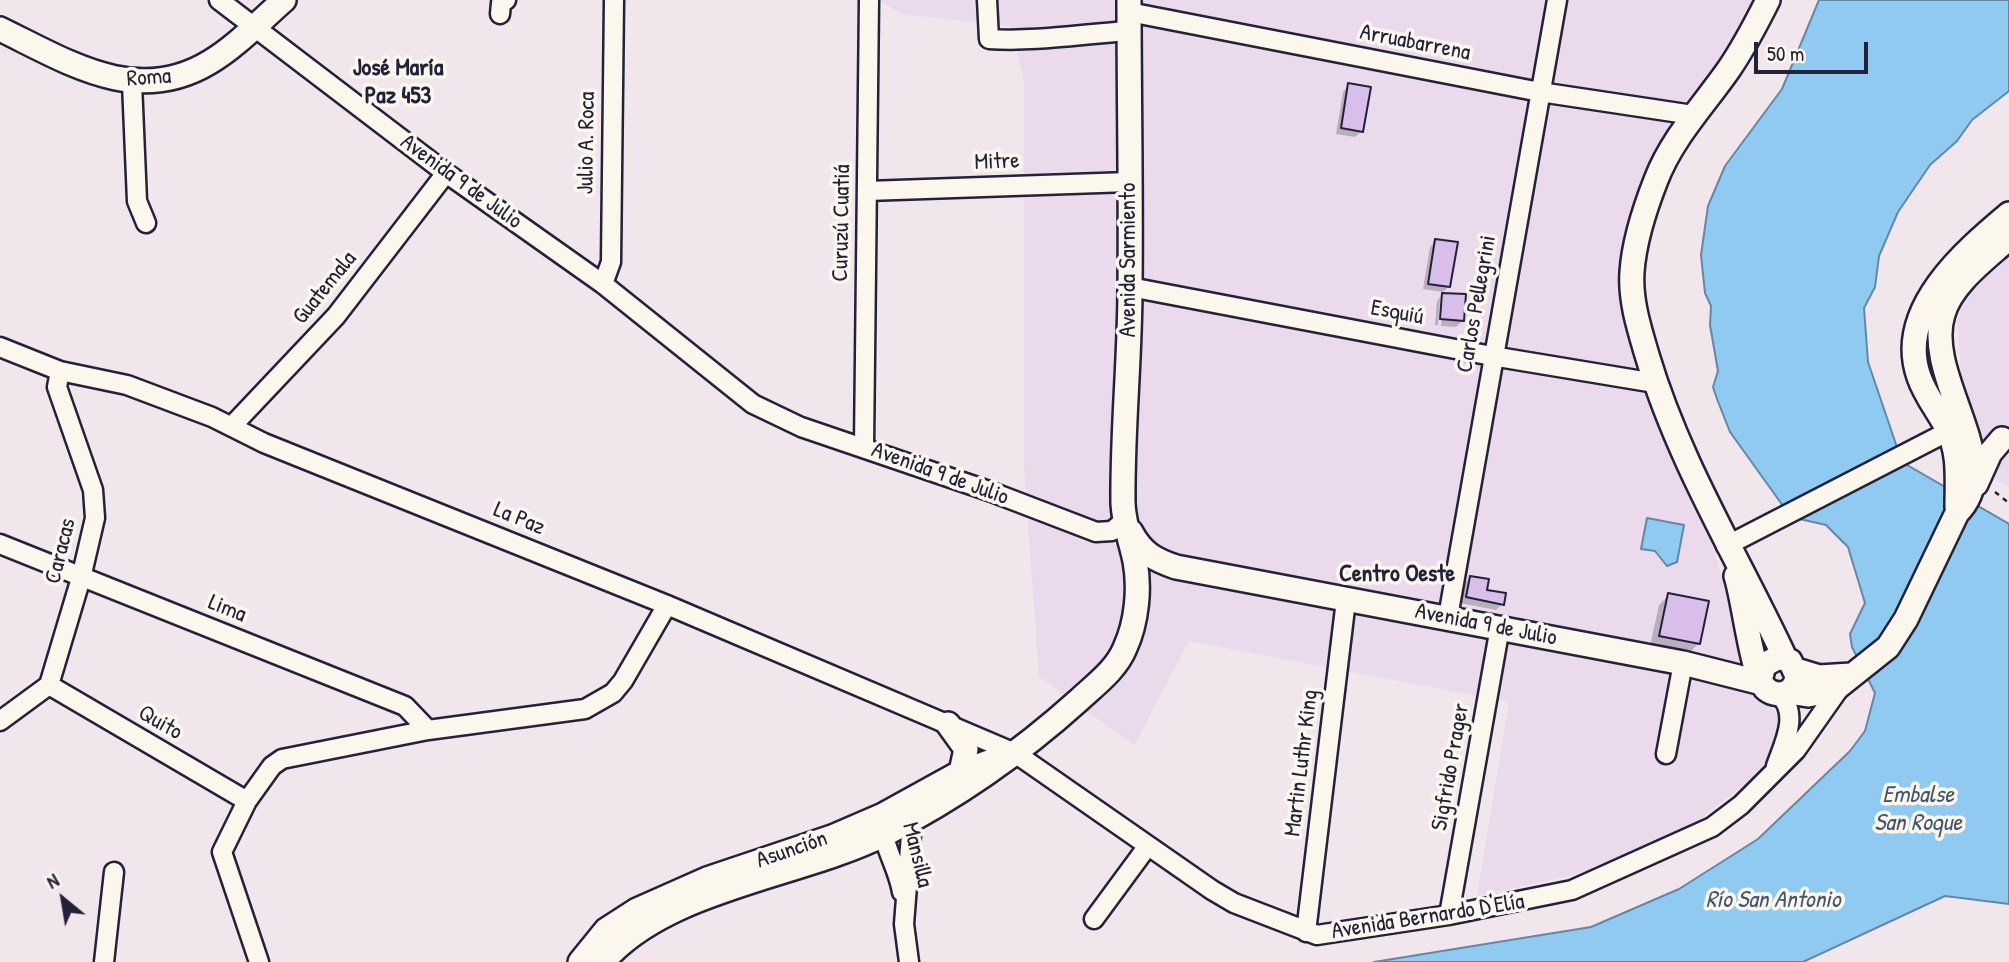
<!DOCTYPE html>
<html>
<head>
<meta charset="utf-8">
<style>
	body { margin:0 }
	#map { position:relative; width:2009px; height:962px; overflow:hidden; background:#f1e6ec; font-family:"Patrick Hand",sans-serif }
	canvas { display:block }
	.north { position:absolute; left:28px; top:864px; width:70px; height:70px; -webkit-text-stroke:5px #fbf7ec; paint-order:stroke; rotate:330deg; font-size:19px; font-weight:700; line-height:28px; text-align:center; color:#22223b }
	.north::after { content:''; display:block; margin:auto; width:24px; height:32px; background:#22223b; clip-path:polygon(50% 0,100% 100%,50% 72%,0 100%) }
	.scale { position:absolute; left:1754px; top:42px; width:114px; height:32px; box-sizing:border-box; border:4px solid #22223b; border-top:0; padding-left:9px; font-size:21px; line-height:24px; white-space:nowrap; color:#22223b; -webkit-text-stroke:5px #fbf7ec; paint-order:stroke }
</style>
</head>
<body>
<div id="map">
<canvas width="2009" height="962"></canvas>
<div class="north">N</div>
<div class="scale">50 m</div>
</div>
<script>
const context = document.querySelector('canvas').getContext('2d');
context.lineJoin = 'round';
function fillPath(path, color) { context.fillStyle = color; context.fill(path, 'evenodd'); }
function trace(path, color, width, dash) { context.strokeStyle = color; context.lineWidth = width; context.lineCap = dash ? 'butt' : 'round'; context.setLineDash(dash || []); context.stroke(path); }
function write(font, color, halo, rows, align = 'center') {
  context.font = font + ' "Patrick Hand",sans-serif'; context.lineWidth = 7; context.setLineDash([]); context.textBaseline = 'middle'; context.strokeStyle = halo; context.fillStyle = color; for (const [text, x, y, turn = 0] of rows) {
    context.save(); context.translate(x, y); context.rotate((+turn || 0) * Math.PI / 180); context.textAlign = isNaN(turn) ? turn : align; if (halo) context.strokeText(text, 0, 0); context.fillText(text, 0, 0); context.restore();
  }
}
fillPath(new Path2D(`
	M879 0H1758L1711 77 1663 139 1617 277 1636 366 1709 532 1746 662 1779 717 1767 761 1747 782 1685 831 1573 875 1477 896 1509 702 1189 641 1134 745 1039 677 1024 467V81L1011 26 901 14Z
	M2009 255V487L1996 479 1961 373 1957 321 1967 293Z`), '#eadaec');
const water = new Path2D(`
	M1819 0H2009V91L1972 120 1957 141 1930 165 1898 212 1879 256 1875 287 1864 308 1868 362 1902 462 2009 524V904L1945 896 1803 962H1374L1591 927 1679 889 1758 839 1850 751 1865 731 1875 693 1852 647 1850 634 1865 603 1848 547 1826 525 1791 517 1730 432 1717 399 1713 387 1718 371 1710 325 1711 306 1705 293 1701 255 1708 206 1725 166 1782 89Z
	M1647 518 1684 525 1677 562 1667 566 1655 551 1641 549Z`);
fillPath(water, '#90caf0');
trace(water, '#6487a8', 2);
fillPath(new Path2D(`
	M1349 85 1362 131 1355 137 1336 134 1343 92Z
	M1436 241 1449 286 1443 292 1423 289 1430 247Z
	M1443 294 1463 320 1456 327 1441 326 1444 299H1440L1438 325H1435L1437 301Z
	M1470 578 1502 604 1496 610 1460 603 1464 584Z
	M1669 595 1699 643 1689 653 1650 646 1659 605Z`), '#0003');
const building = new Path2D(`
	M1348 83 1371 87 1363 132 1341 128Z
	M1435 239 1458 242 1450 287 1428 284Z
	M1442 293 1466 294 1464 321 1440 319Z
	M1470 576 1489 579 1487 590 1506 593 1504 605 1466 597Z
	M1668 593 1709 601 1700 644 1659 636Z`);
fillPath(building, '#d9bdeb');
trace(building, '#22223b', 2);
const minor = new Path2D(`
	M219 0 446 173 603 284 753 404 801 427 989 491 1096 532 1112 531 1125 520
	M987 0 989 39C1036 42 1082 34 1129 31
	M1129 12 1540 92 1693 115
	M500 14 501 3 506 0
	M132 83 137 201 146 223
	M867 191 1129 182
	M603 284 611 262 614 0
	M1130 287 1492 356 1655 383
	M0 347 60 371 127 385 212 417 264 443 667 605 1015 753 1212 890 1234 903 1317 935 1449 915 1572 890 1712 827 1741 805 1796 750 1841 686
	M232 426 336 316 446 173
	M864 446 869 0
	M0 544 405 706 428 730
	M1726 546 1949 431
	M1448 617 1557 0
	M49 685 247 801
	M0 721 49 685 81 578 95 518 93 490 57 387 60 371
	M1666 754 1683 663
	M1776 766C1784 743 1800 714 1779 694
	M902 811 909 821 911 835 904 924 909 962
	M883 822C882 846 898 867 902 892
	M1449 915 1500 627
	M1094 919 1147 847
	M1306 932 1346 600
	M104 962 114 872
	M259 962 222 852 247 801 272 766 282 759 428 730 585 709 613 693 623 681 667 605`);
const major = new Path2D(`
	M1768 0C1756 24 1744 47 1729 69 1704 105 1672 138 1656 180 1645 208 1634 242 1632 272 1630 300 1639 328 1647 355 1679 463 1738 557 1785 658
	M0 29C68 62 136 107 210 62 237 46 260 21 284 0
	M1976 484 1990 453 2002 439
	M1957 507C1957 480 1960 452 1947 428 1938 411 1925 395 1919 377 1895 310 1965 251 2009 214
	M1131 532C1142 553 1155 560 1176 567L1683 663 1762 683
	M1736 576C1744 600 1751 671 1765 688 1770 693 1778 695 1785 693 1793 690 1796 684 1797 676L1790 661 1779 657 1764 665 1761 677
	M1796 670 1819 677 1851 675
	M1788 692 1808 695 1834 690 1888 647 1906 619 1957 513C2008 463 1923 377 1943 314 1952 283 1986 259 2009 238
	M948 724 966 749 961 772
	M580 962 606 930 637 910 707 879 832 837 883 815 961 772 997 759
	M603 962C666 888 800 877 885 834 956 798 1019 754 1079 700 1095 685 1116 670 1125 648 1137 622 1140 588 1135 561 1131 542 1124 524 1123 504 1122 432 1130 360 1130 287 1131 192 1129 96 1129 0`);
trace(minor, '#22223b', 23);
trace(major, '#22223b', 28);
trace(new Path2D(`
	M1995 492 2009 503`), '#22223b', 2.5, [5, 5]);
trace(minor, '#fbf7ec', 18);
trace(major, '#fbf7ec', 23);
write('23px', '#22223b', '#fbf7ec', [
	["Arruabarrena",1415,43,11],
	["Roma",149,78,-4],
	["Julio A. Roca",587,143,-89],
	["Mitre",997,162,-2],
	["Avenida 9 de Julio",461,182,36],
	["Curuzú Cuatiá",842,223,-89],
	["Avenida Sarmiento",1129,260,-90],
	["Guatemala",325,288,-51],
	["Carlos Pellegrini",1477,304,-80],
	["Esquiú",1397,313,11],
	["Avenida 9 de Julio",940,474,20],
	["La Paz",519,519,22],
	["Caracas",61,551,-76],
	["Lima",227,609,22],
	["Avenida 9 de Julio",1486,625,11],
	["Quito",160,723,30],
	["Martin Luthr King",1302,763,-83],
	["Sigfrido Prager",1451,767,-80],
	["Asunción",792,850,-19],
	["Mansilla",917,855,76],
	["Avenida Bernardo D'Elía",1428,917,-9]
]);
write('bold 24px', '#22223b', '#fbf7ec', [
	["José María",398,69],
	["Paz 453",398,97],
	["Centro Oeste",1397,575]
]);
write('italic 24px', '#435471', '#fbf7ec', [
	["Embalse",1918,796],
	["San Roque",1918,824],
	["Río San Antonio",1773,901]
]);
</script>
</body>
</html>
